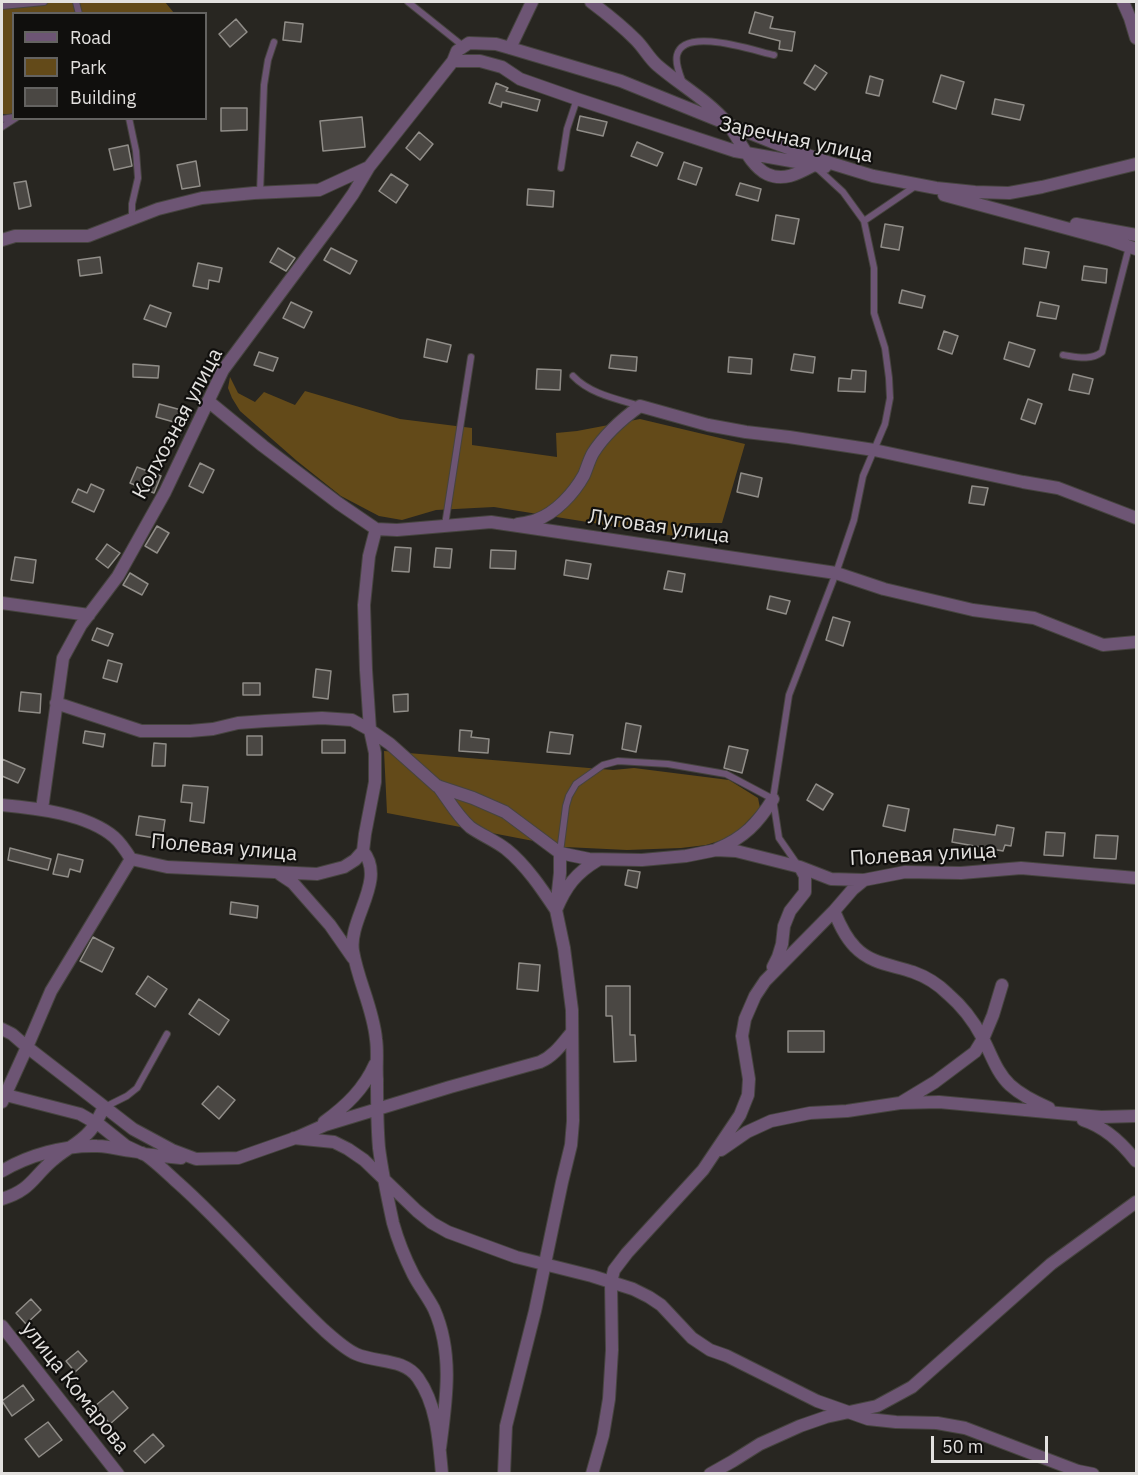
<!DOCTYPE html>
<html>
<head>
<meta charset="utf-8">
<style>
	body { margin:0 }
	#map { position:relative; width:1138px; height:1475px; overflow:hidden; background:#282621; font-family:"IBM Plex Sans",sans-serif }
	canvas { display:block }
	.frame { position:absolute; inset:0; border:3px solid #e3e1df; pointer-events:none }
	.legend { position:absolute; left:12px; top:12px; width:195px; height:108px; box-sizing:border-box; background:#100f0d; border:2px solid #646361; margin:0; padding:8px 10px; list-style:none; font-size:18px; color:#e3e1df }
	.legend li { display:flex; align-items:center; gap:12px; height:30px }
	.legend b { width:30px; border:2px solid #646361 }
	.scale { position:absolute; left:931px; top:1436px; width:117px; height:27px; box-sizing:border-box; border:3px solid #e3e1df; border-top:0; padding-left:8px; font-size:18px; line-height:21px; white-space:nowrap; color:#e3e1df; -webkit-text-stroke:4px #100f0d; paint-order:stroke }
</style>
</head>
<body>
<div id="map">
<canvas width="1138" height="1475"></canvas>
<div class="frame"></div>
<ul class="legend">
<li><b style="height:8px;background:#6d5574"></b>Road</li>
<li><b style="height:16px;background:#634a19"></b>Park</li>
<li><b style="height:16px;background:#4a4743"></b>Building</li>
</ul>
<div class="scale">50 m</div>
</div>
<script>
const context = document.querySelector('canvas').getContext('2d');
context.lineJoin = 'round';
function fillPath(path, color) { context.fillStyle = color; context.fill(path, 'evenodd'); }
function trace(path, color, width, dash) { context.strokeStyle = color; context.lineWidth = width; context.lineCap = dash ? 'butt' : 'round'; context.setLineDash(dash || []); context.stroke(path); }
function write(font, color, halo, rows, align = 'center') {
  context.font = font + ' "IBM Plex Sans",sans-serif'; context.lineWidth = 4.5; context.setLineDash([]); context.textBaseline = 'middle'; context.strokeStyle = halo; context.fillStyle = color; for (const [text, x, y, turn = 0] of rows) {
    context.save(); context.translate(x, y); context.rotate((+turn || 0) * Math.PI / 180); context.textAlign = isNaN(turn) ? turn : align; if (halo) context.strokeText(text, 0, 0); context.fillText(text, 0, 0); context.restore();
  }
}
fillPath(new Path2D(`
	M2 2H165L174 13 14 14 13 113 10 114H2Z
	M230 377 238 393 255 402 264 392 295 405 305 391 400 419 472 428V445L557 457 556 433 577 431 640 419 745 444 722 523H690L687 538 494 507 436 510 402 520 379 516 341 496 297 461 240 411 232 398 228 388Z
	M384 751 613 770 634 768 729 780 758 798 760 808 738 831 722 840 706 845 681 848 627 850 565 847 387 813Z`), '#634a19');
const building = new Path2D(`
	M755 12 773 17 770 28 795 32 792 51 779 49 780 41 749 33Z
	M236 19 247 32 230 47 219 34Z
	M285 22 303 24 301 42 283 40Z
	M815 65 827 73 815 90 804 83Z
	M941 75 964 82 956 109 933 102Z
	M870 76 883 80 879 96 866 93Z
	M496 83 508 88 506 91 540 100 537 111 502 102 501 107 489 103Z
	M995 99 1024 105 1020 120 992 114Z
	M221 108H247V130L221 131Z
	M580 116 607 122 603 136 577 130Z
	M362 117 365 147 323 151 320 121Z
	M419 132 433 144 420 160 406 148Z
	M637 142 663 153 657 166 631 156Z
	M128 145 132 166 114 170 109 149Z
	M196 161 200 186 182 189 177 165Z
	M684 162 702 168 696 185 678 179Z
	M391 174 408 185 396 203 379 191Z
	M26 181 31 206 19 209 14 183Z
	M740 183 761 189 758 201 736 195Z
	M528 189 554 191 553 207 527 205Z
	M776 215 799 219 794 244 772 240Z
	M885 224 903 227 899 250 881 247Z
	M278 248 295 258 286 271 270 262Z
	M331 248 357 261 350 274 324 260Z
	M1025 248 1049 252 1046 268 1023 264Z
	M100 257 102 273 80 276 78 260Z
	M198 263 222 268 219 282 209 280 208 289 193 286Z
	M1084 266 1107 269 1106 283 1082 280Z
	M902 290 925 296 922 308 899 303Z
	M291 302 312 312 304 328 283 318Z
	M1040 302 1059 306 1056 319 1037 316Z
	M150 305 171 313 166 327 144 319Z
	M944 331 958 336 952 354 938 349Z
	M427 339 451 345 447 362 424 357Z
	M1009 342 1035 350 1029 367 1004 359Z
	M259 352 278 358 273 371 254 365Z
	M794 354 815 357 813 373 791 370Z
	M611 355 637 357 636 371 609 368Z
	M729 357 752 359 751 374 728 372Z
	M133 364 159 366 158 378 133 377Z
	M537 369 561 370 560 390 536 389Z
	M852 370 866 371 865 392 838 391 839 378 851 379Z
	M1073 374 1093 379 1089 394 1069 390Z
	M1028 399 1042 404 1035 424 1021 419Z
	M159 404 185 411 181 424 156 417Z
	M200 463 214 470 203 493 189 486Z
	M137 467 161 476 154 493 130 483Z
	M741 473 762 478 758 497 737 492Z
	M91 484 104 490 94 512 72 502 78 489 87 493Z
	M972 486 988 488 984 505 969 503Z
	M157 526 169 533 157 553 145 546Z
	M107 544 120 553 108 568 96 559Z
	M395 547 411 548 409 572 392 571Z
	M436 548 452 549 450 568 434 567Z
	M491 550 516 551 515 569 490 568Z
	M15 557 36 560 33 583 11 580Z
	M566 560 591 564 588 579 564 575Z
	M668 571 685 574 682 592 664 589Z
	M130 573 148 584 142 595 123 585Z
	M770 596 790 601 786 614 767 609Z
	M833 617 850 622 843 646 826 640Z
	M97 628 113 634 108 646 92 640Z
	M108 660 122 664 117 682 103 678Z
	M316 669 331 671 328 699 313 697Z
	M243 683H260V695H243Z
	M21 692 41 694 40 713 19 711Z
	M408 694V711L394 712 393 695Z
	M626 723 641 726 636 752 622 749Z
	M460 730 472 731 471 737 489 739 488 753 459 751Z
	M85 731 105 734 103 747 83 743Z
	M550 732 573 735 570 754 547 752Z
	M247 736H262V755H247Z
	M322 740H345V753H322Z
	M154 743 166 744 165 766H152Z
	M729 746 748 750 742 773 724 768Z
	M2 759 25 769 18 783 2 776Z
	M816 784 833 794 823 810 807 800Z
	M183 785 208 787 204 823 190 821 192 803 181 802Z
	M888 805 909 809 905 831 883 826Z
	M139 816 165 820 162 839 136 835Z
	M997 825 1014 828 1011 846 1005 845 1003 851 952 842 954 829 995 835Z
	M1046 832 1065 833 1063 856 1044 855Z
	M1096 835 1118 836 1116 859 1094 858Z
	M10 848 51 859 48 870 8 860Z
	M58 854 83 860 80 872 70 869 68 877 53 874Z
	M628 870 640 872 637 888 625 885Z
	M231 902 258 906 257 918 230 914Z
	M93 937 114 948 102 972 80 961Z
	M519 963 540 965 538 991 517 989Z
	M148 976 167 989 155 1007 136 994Z
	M606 986H630V1035H635L636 1061 614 1062 612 1016H606Z
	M199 999 229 1020 219 1035 189 1014Z
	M788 1031H824V1052H788Z
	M218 1086 235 1100 219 1119 202 1104Z
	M31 1299 41 1310 26 1324 16 1313Z
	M78 1351 87 1361 75 1372 66 1361Z
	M23 1385 34 1400 12 1416 2 1401Z
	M113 1391 128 1408 110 1424 95 1406Z
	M48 1422 62 1440 39 1457 25 1439Z
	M153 1434 164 1446 145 1463 134 1451Z`);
fillPath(building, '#4a4743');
trace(building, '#908d88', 1.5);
const lane = new Path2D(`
	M76 2 79 14
	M408 2 463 46
	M2 6 44 2
	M683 83C680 75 675 64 677 55 684 26 755 51 774 55
	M129 118 136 151 138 178 132 204V218
	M2 119 14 117
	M2 127 16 118
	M561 168 567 129 577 99
	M260 193 264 85 268 60 274 42
	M864 221 914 187
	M1063 355C1077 357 1090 361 1102 352L1129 247
	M573 376C590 394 617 399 640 406
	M445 525 471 357
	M560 852 566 806 569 796 576 784 603 765 618 761 668 764 726 774 773 799
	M797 864 779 838 773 799 789 695 836 573 854 520 863 476 885 424 890 398 889 378 885 348 874 313V268L864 221 843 192 817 168
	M105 1107 127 1096 137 1088 167 1034`);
const street = new Path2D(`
	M591 2C607 14 622 26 636 40 644 48 649 58 657 65 680 85 708 100 728 124 739 138 750 166 767 174 784 182 799 173 814 165
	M1123 2 1130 18 1136 38
	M510 48 532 2
	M453 61H480L502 67 520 79 577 99 735 151 825 167
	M944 195 1110 240 1136 249
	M1076 224 1136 235
	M2 240 15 236H88L158 209 202 198 254 193 319 190 369 167
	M208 401 263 446 338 503 376 529 397 530 491 522 836 573 884 589 973 610 1034 618 1103 645 1136 642
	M518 524C524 523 531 522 536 520 556 513 574 493 584 475 587 468 589 460 593 453 605 434 622 419 640 406L708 425 746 432 789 437 874 450 1023 482 1058 488 1136 518
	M2 603 89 615
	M56 703 141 731H190L213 729 238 723 265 721 322 718 352 720 370 730 390 744 437 786 473 798 505 812 560 853 589 859 642 860 686 856 716 850 736 851 800 867 831 879 864 880 905 872 961 873 1021 868 1136 878
	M438 786C448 799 457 816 470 827 481 835 494 840 506 849 526 865 542 889 556 910 566 886 576 873 598 860
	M2 805C36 808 87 814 114 837 121 843 126 851 131 859
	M42 809 63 658 81 625 118 576 165 492 223 370 336 218 353 194 369 167 453 61 457 51 469 43 496 44 510 48 621 81 772 142 824 161 873 176 936 188 975 192 1009 193 1042 187 1136 164
	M717 849C744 838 758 823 773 799
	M363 851C387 880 348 919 353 951 358 981 373 1008 376 1039 378 1052 376 1066 377 1079 377 1102 377 1125 379 1148 382 1171 388 1200 393 1223 398 1241 405 1258 413 1274 419 1286 428 1297 434 1309 454 1354 446 1402 440 1448
	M278 873 293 883 330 925 353 958
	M834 911C839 923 845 937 855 947 871 964 893 965 913 972 927 977 938 984 948 994 962 1006 973 1020 982 1037 991 1053 996 1072 1010 1085 1021 1095 1035 1102 1049 1108
	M773 967 778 957 782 944 784 926 790 911 805 892V876L800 867
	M2 1029 12 1034 27 1047 51 991 131 859 167 867 317 874 344 867 355 860 363 851 365 834 375 782V753L370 730 366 670 364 605 369 556 376 529
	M2 1094 80 1114 101 1126 126 1146 143 1154 181 1158
	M2 1102 27 1047 133 1129 172 1150 196 1159 238 1158 298 1137 325 1125 450 1087 540 1062C554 1056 562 1044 572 1032
	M902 1102 935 1082 975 1052 983 1039 993 1015 1002 985
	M1083 1120C1105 1127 1122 1143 1136 1161
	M324 1122C346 1106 364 1089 375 1064
	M294 1138 334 1142 348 1149 364 1160 417 1211 432 1223 448 1232 516 1257 592 1276 633 1289 649 1297 661 1305 692 1338 710 1350 727 1356 817 1401 868 1419 896 1422 937 1423 965 1428 1078 1471 1093 1474
	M721 1150 747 1132 771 1121 810 1113 847 1111 900 1103 939 1102 1101 1117 1136 1116
	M2 1171C29 1155 65 1145 97 1146 106 1146 115 1148 124 1150 129 1151 136 1151 142 1153 151 1157 168 1174 177 1182 229 1228 273 1282 324 1330 333 1338 345 1349 356 1354 376 1363 404 1358 418 1378 437 1405 439 1441 442 1474
	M2 1199C31 1190 32 1178 53 1160 64 1150 80 1143 90 1131 96 1124 100 1115 104 1107
	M2 1326 118 1474
	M504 1474 506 1426 535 1311 562 1182 571 1145 573 1121 572 1010 564 948 556 910 560 873V853
	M592 1474 603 1435 609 1399 612 1350 611 1282 614 1270 627 1253 703 1170 740 1115 748 1095 749 1079 742 1036 745 1019 755 996 765 981 834 911 853 889 864 880
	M710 1474 733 1461 760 1444 800 1426 826 1417 877 1406 912 1387 1051 1264 1136 1202`);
trace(lane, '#46443f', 8);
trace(street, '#46443f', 14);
trace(lane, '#6d5574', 6);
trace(street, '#6d5574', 12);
write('21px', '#e3e1df', '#100f0d', [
	["Заречная улица",796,140,12],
	["Колхозная улица",178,424,-62],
	["Луговая улица",659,527,8],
	["Полевая улица",224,848,5],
	["Полевая улица",923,855,-3],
	["улица Комарова",75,1388,52]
]);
</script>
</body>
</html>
